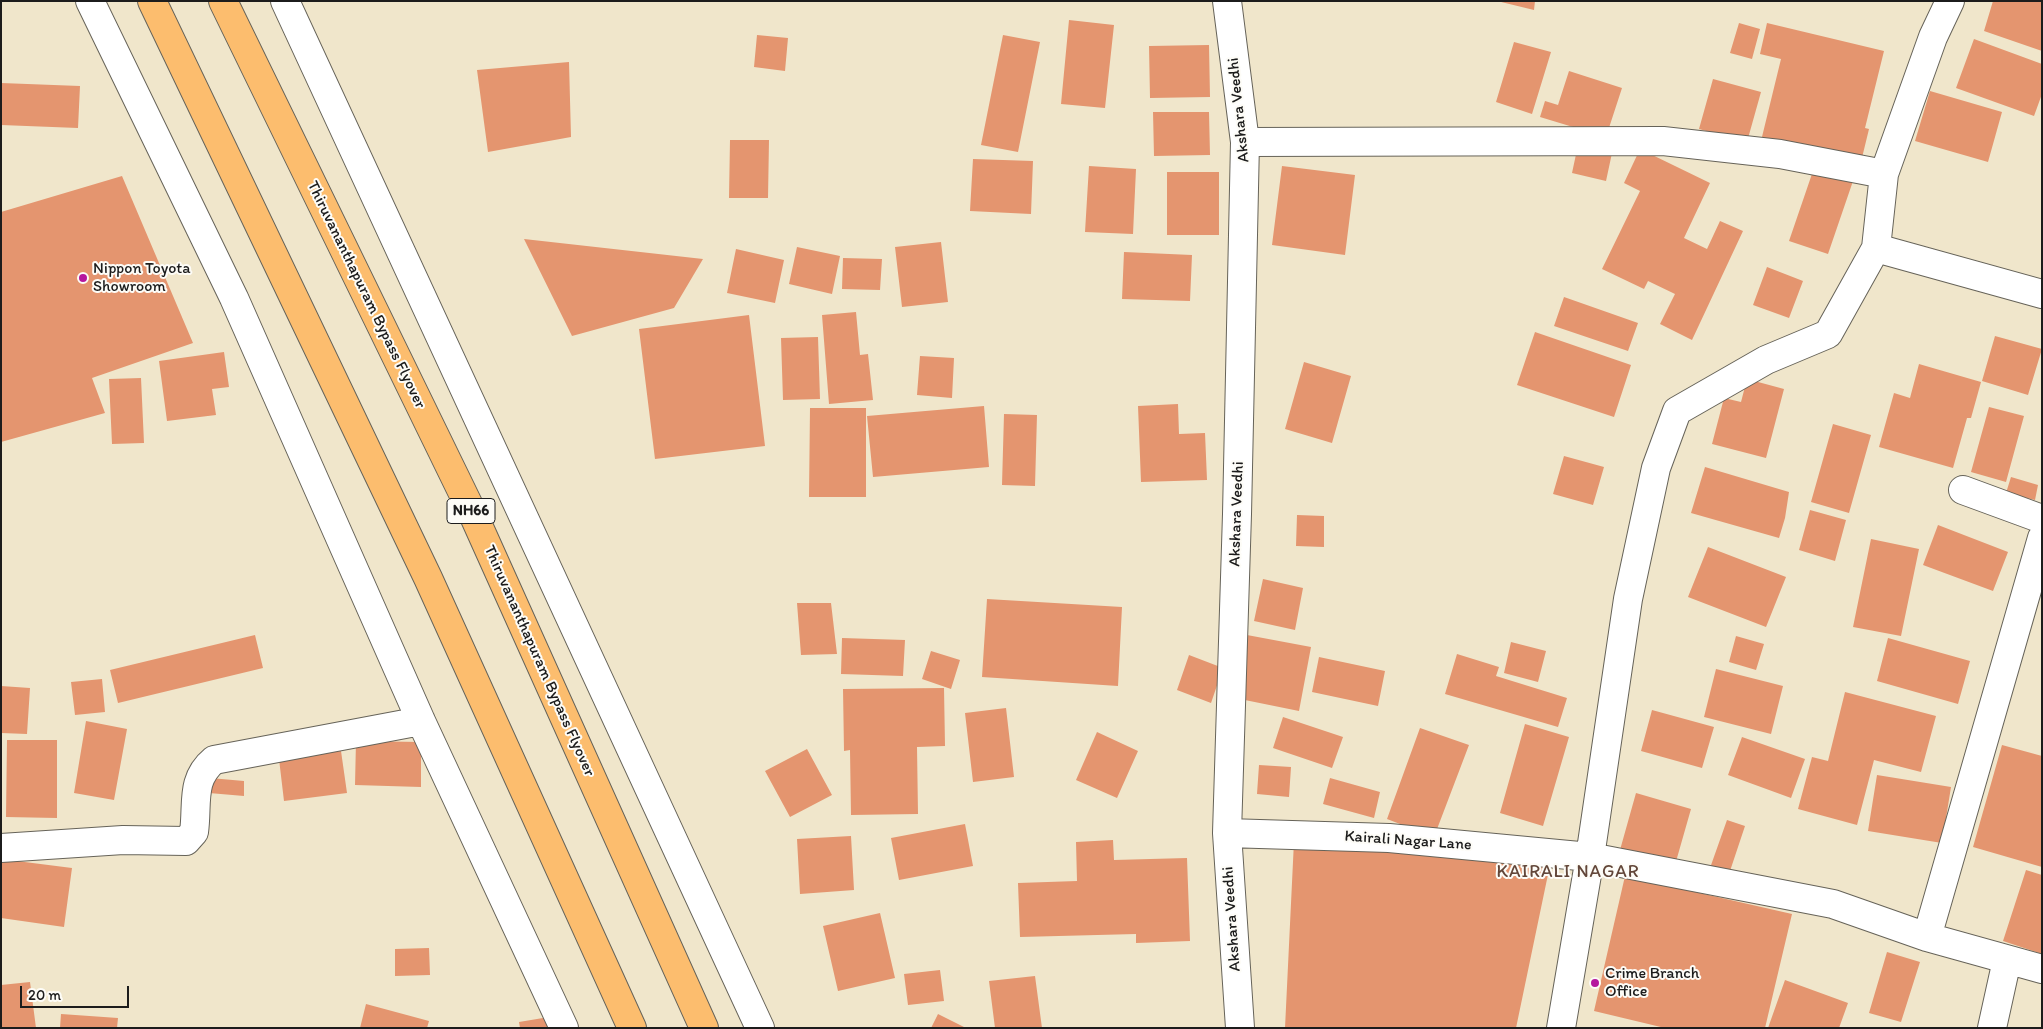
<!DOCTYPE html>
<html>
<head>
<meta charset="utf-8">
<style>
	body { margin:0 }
	#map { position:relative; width:2043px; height:1029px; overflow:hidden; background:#f0e6cb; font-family:Itim,sans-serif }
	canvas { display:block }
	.frame { position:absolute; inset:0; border:2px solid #1c1c1c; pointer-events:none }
	.scale { position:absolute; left:20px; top:986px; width:109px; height:22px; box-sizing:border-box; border:2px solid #1c1c1c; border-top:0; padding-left:6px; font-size:15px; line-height:18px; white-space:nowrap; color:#1c1c1c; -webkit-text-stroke:4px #fdfcf7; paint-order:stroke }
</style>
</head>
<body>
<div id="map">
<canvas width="2043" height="1029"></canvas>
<div class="frame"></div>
<div class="scale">20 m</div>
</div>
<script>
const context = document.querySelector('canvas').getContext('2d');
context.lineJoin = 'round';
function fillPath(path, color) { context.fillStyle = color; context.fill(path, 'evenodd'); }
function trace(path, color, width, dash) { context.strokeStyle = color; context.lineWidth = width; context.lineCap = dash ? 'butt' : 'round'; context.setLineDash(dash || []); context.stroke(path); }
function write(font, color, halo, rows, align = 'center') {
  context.font = font + ' Itim,sans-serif'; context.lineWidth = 4; context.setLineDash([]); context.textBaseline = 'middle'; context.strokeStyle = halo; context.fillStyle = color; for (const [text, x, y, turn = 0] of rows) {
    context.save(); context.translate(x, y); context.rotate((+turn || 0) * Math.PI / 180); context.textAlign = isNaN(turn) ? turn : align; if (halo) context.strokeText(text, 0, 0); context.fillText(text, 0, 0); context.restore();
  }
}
fillPath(new Path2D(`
	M1497 1H1535L1534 10Z
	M1993 1H2042V51L1984 31Z
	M1069 20 1114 25 1105 108 1061 104Z
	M1739 23 1760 29 1752 59 1730 53Z
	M1767 23 1884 51 1865 128 1869 129 1860 166 1761 141 1781 59 1760 54Z
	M757 35 788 38 785 71 754 67Z
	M1003 35 1040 42 1018 152 981 145Z
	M1974 39 2042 64V94L2034 116 1956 88Z
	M1514 42 1551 52 1532 114 1496 102Z
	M1209 45 1210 97 1150 98 1149 46Z
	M569 62 571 137 488 152 477 70Z
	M1569 71 1622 88 1606 137 1540 117 1545 101 1558 105Z
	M1713 79 1761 92 1747 142 1699 129Z
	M1 83 80 86 78 128 1 125Z
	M1930 91 2002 112 1988 162 1915 141Z
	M1153 112H1209L1210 155 1154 156Z
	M730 140H769L768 198H729Z
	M1578 145 1612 153 1606 181 1572 173Z
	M1640 149 1710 183 1684 238 1707 249 1720 221 1743 231 1692 340 1660 324 1675 294 1648 281 1644 289 1602 269 1640 191 1624 183Z
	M973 159 1033 161 1031 214 970 211Z
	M1089 166 1136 169 1133 234 1085 232Z
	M1282 166 1355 175 1345 255 1272 245Z
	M1814 168 1853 181 1828 254 1789 241Z
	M1167 172H1219V235H1167Z
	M122 176 193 343 92 378 105 413 1 442V212Z
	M524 239 703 259 674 308 572 336Z
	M941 242 948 302 902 307 895 247Z
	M797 247 840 256 832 294 789 284Z
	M736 249 784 260 775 303 727 293Z
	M1124 252 1192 255 1190 301 1122 299Z
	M843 258 882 259 880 290 842 289Z
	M1767 267 1803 281 1789 318 1753 305Z
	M1564 297 1638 323 1628 351 1554 326Z
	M856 312 860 355 868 354 873 400 829 404 822 315Z
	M749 315 765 446 655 459 639 329Z
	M1535 332 1631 365 1614 417 1517 385Z
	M1995 336 2042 349 2028 395 1982 381Z
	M818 337 820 399 783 400 781 338Z
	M224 352 229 387 212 389 216 415 167 421 159 361Z
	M920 356 954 358 952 398 917 395Z
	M1304 362 1351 376 1332 443 1285 429Z
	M1919 364 1981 382 1971 418H1967L1953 468 1879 447 1894 393 1910 398Z
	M141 378 144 443 112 444 109 379Z
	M1747 379 1784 389 1766 458 1712 444 1724 398 1741 402Z
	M1178 404 1179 434 1205 433 1207 480 1141 482 1138 406Z
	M984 406 989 467 873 477 867 416Z
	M1989 407 2024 416 2006 482 1971 472Z
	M810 408H866V497H809Z
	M1004 414 1037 415 1035 486 1002 485Z
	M1833 424 1871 435 1849 513 1811 502Z
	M1564 456 1604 467 1593 505 1553 494Z
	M1705 467 1789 492 1785 518 1779 538 1691 513Z
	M2011 477 2038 485 2035 500 2006 493Z
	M1810 510 1846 520 1835 561 1799 550Z
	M1297 515 1324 516V547L1296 546Z
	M1938 525 2008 552 1993 591 1923 565Z
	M1871 539 1919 549 1901 636 1853 627Z
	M1708 547 1786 577 1766 627 1688 597Z
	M1263 579 1303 588 1295 630 1254 621Z
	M987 599 1122 607 1118 686 982 677Z
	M797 603H831L837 654 801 655Z
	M255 635 263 668 118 703 110 670Z
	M1247 635 1311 647 1299 711 1235 698Z
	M1736 636 1764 644 1756 670 1729 662Z
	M842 638 905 640 903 676 841 674Z
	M1888 638 1970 661 1958 704 1877 681Z
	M1511 642 1546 651 1538 682 1504 673Z
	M931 651 960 660 951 689 922 679Z
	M1457 654 1499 667 1496 676 1567 698 1558 727 1445 694Z
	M1189 655 1223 668 1211 703 1177 690Z
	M1319 657 1385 671 1378 706 1312 692Z
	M1716 669 1783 686 1771 734 1704 717Z
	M102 679 105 712 75 715 71 682Z
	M1 686 30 688 27 734 1 733Z
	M944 688 945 746 917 747 918 814 851 815 850 750 844 751 843 689Z
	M1845 692 1936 716 1921 772 1874 760 1857 825 1798 809 1812 757 1828 761Z
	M1006 708 1014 777 973 782 965 713Z
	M1652 710 1714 727 1702 768 1641 751Z
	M1283 717 1343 737 1332 768 1273 748Z
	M86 721 127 729 114 800 74 793Z
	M1525 724 1569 737 1543 826 1500 813Z
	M1420 728 1469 745 1434 837 1387 819Z
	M1097 732 1138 751 1117 798 1076 780Z
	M1742 737 1805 759 1791 798 1728 775Z
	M7 740H57V818L6 817Z
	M356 741 421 742V787L355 785Z
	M2002 745 2042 756V867L1973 847Z
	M807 749 832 795 790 817 765 771Z
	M341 751 347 793 284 801 279 759Z
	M1259 765 1291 767 1289 797 1257 794Z
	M1877 775 1951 787 1942 843 1868 831Z
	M210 778 244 781V796L209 793Z
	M1330 778 1380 792 1374 818 1323 804Z
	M1636 793 1691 809 1675 865 1620 850Z
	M1727 820 1745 826 1729 874 1710 868Z
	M965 824 973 866 899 880 891 838Z
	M851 836 854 890 800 894 797 839Z
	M1113 840 1114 860 1187 858 1190 941 1136 943V934L1020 937 1018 883 1077 881 1076 842Z
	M1294 841 1551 860 1516 1028H1285Z
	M1 859 72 868 64 927 1 918Z
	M2026 870 2042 875V954L2003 941Z
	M1625 876 1792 914 1765 1028H1665L1594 1011Z
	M880 913 895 978 838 991 823 926Z
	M429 948 430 975 395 976V949Z
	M1887 952 1920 962 1901 1022 1869 1013Z
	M940 970 944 1001 908 1005 904 974Z
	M1035 976 1042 1028H995L989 981Z
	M1785 980 1848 1003 1839 1028H1768Z
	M30 982 36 1028H1V985Z
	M366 1004 429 1021 427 1028H360Z
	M61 1014 118 1018 117 1028H60Z
	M938 1014 966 1028H931Z
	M549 1017 551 1028H520L519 1022Z`), '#e4956f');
const minor = new Path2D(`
	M90 1 234 298 421 721 564 1028
	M285 1 760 1028
	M1227 1 1245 142 1237 514 1227 833 1240 1028
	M1245 142 1663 141 1780 154 1884 174
	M1876 248 2042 294
	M1963 490 2042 519
	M1227 833 1389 838 1590 857 1833 904 1927 937 2042 969
	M1 848 123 840 186 841 194 832C198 804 190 780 214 760L421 721
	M1927 937 2042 538
	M1561 1028 1590 857 1628 599 1656 468 1677 411 1766 360 1828 334 1876 248 1884 174 1933 37 1950 1
	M1992 1028 2007 960`);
const highway = new Path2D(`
	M152 1 428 578 632 1028
	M223 1 473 514 704 1028`);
trace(minor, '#666359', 30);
trace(highway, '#666359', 30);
trace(minor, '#fff', 28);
trace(highway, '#fcbd6e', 28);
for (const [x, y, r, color] of [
	[83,278,5,"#b5179e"],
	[1595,983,5,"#b5179e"]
]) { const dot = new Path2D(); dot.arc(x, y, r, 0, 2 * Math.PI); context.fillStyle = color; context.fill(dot); trace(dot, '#fdfcf7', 2); }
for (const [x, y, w] of [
	[471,511,48]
]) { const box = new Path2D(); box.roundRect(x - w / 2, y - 12.5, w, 25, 4); context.fillStyle = '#fdfcf7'; context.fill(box); trace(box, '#1c1c1c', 1); }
write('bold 15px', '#1c1c1c', null, [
	["NH66",471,511]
]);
write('16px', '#1c1c1c', '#fdfcf7', [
	["Akshara Veedhi",1239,110,-96],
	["Thiruvananthapuram Bypass Flyover",366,295,64],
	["Akshara Veedhi",1237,514,-88],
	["Thiruvananthapuram Bypass Flyover",539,661,66],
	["Kairali Nagar Lane",1408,841,4],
	["Akshara Veedhi",1232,919,-94]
]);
write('16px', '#1c1c1c', '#fdfcf7', [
	["Nippon Toyota",93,269],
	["Showroom",93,287],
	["Crime Branch",1605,974],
	["Office",1605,992]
], 'left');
context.letterSpacing = '1px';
write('18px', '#624639', '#fdfcf7', [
	["KAIRALI NAGAR",1568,872]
]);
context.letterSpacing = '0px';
</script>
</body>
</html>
